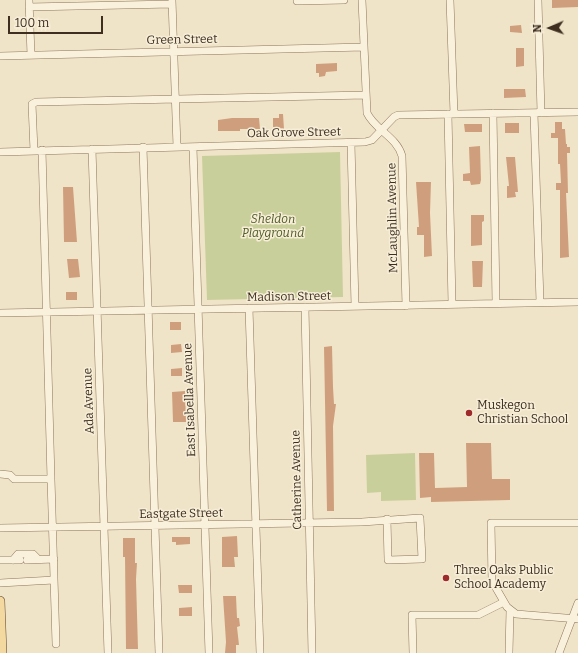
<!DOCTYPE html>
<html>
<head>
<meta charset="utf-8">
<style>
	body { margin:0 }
	#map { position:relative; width:578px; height:653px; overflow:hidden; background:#f0e4c8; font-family:Bitter,serif }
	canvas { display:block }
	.north { position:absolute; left:530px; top:8px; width:40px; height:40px; -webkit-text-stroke:3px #f7eed8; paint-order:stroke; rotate:268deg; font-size:11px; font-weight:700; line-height:16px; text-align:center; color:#3d2e20 }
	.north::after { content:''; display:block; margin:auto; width:14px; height:18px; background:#3d2e20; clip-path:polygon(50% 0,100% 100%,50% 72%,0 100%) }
	.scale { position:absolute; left:8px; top:16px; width:95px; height:18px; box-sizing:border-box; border:2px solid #3d2e20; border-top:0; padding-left:5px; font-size:12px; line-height:14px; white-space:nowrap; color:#3d2e20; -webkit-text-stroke:3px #f7eed8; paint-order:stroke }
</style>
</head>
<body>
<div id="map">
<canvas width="578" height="653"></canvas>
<div class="north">N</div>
<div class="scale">100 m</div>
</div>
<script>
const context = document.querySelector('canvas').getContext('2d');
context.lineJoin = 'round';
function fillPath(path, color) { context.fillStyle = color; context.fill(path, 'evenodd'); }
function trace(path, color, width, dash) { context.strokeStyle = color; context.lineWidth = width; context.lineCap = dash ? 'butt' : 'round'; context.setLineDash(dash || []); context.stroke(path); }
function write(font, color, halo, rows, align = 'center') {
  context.font = font + ' Bitter,serif'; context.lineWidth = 3; context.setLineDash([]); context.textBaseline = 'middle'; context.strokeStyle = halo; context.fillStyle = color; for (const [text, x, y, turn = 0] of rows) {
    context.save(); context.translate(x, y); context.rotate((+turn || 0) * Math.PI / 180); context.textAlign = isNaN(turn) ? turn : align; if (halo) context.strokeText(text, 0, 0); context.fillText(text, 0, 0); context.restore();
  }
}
fillPath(new Path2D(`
	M340 152 343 297 207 300 202 156Z
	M415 453 416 500 381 501V492L367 493 366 455Z`), '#c9cf9b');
fillPath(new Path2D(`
	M552 0H578V7L552 8Z
	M521 25 522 33 510 32V26Z
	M516 48H524V66L516 67Z
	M337 63V71L326 72 325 76 319 77V73H316V64Z
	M504 89H525L526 97 504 98Z
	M279 114H283L284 129 273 127V118H279Z
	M232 118H259L260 129H240V131H218V120Z
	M555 122H562V129H565L566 144H567V147H570V153H567L568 193H566L569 257 560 258V190H556V183H561L560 164H558V138H551V133H555Z
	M505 123H519V133H505Z
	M464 124H482V132H465Z
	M480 146 481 180 480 184 471 185 470 181H463V174L470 173 469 147Z
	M506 157H515L518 192H515L516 197 507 198V186H509Z
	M416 182H431L430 213 432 256 424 257V235H417V227H419Z
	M63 187H73L77 242H64Z
	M471 215H484V221L482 222V245L471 246Z
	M67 259H78L80 277 69 278Z
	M472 261H483L482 287H473Z
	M66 292H77V300H66Z
	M170 322H181V330H170Z
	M181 344 182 352 171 353V345Z
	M332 346 333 387 334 404H336L333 426 334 511H327L324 347Z
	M182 368V376H171V369Z
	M185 391 186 422H173L172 392Z
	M466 443H491L492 479H510V500L431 502V497L420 498 419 453H434L435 488 467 487Z
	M237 536 238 557H234L235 567H222V537Z
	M172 537H190V544L176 545V542H172Z
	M123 538H135V563H137L136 579 138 649H126L125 557H123Z
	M178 585H192V593H179Z
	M223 596H236L237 618H239L240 626 237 627 239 645H236V653H225L226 642Z
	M192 607V616H179V608Z`), '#cf9f7d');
const minor = new Path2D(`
	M29 0 31 55
	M172 0 177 147
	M362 0 367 113C375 130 397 137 402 156L406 306
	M450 0 454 114
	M538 0 541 113
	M297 1 344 0
	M29 7 172 4
	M0 56 364 47
	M493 113 496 303
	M534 113 540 302
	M448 114 452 304
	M351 143 355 306
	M143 147 159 653
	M193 147 209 653
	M92 149 108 653
	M34 151 32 104 36 102 366 95
	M0 152 365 142 372 140 394 117 398 115 578 112
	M305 307 312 653
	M249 308 260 653
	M0 313 578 302
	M0 474 10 475 14 479H51L42 150
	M51 479 56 644
	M578 523H491L492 581 507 607 516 614 578 619
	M0 528 362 522 420 518 422 559 388 560 387 519
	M0 560H20
	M13 560 18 554H33L38 559
	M27 560 54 559
	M0 583 54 580
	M413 653 412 615H478L504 602
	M509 653 510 610
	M559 653 578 603`);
const major = new Path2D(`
	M0 601 2 653`);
trace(minor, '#8d765c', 8);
trace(major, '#5b4430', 10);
trace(minor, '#faf1dc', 7);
trace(major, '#f3d9a0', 9);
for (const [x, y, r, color] of [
	[469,413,4,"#9e2a2b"],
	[446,578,4,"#9e2a2b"]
]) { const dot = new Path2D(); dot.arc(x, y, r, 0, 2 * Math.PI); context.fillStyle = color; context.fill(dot); trace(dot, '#f7eed8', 1.5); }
write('12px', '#3d2e20', '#f7eed8', [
	["Green Street",182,40,-1],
	["Oak Grove Street",294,133,-1],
	["McLaughlin Avenue",393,218,-91],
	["Madison Street",289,297,-1],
	["East Isabella Avenue",190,400,-92],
	["Ada Avenue",89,401,-92],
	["Catherine Avenue",297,480,-91],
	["Eastgate Street",181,514,-1]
]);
write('italic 12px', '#4d5a26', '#f7eed8', [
	["Sheldon",273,220],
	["Playground",273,234]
]);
write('12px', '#3d2e20', '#f7eed8', [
	["Muskegon",477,406],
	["Christian School",477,420],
	["Three Oaks Public",454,571],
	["School Academy",454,585]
], 'left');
</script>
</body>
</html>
